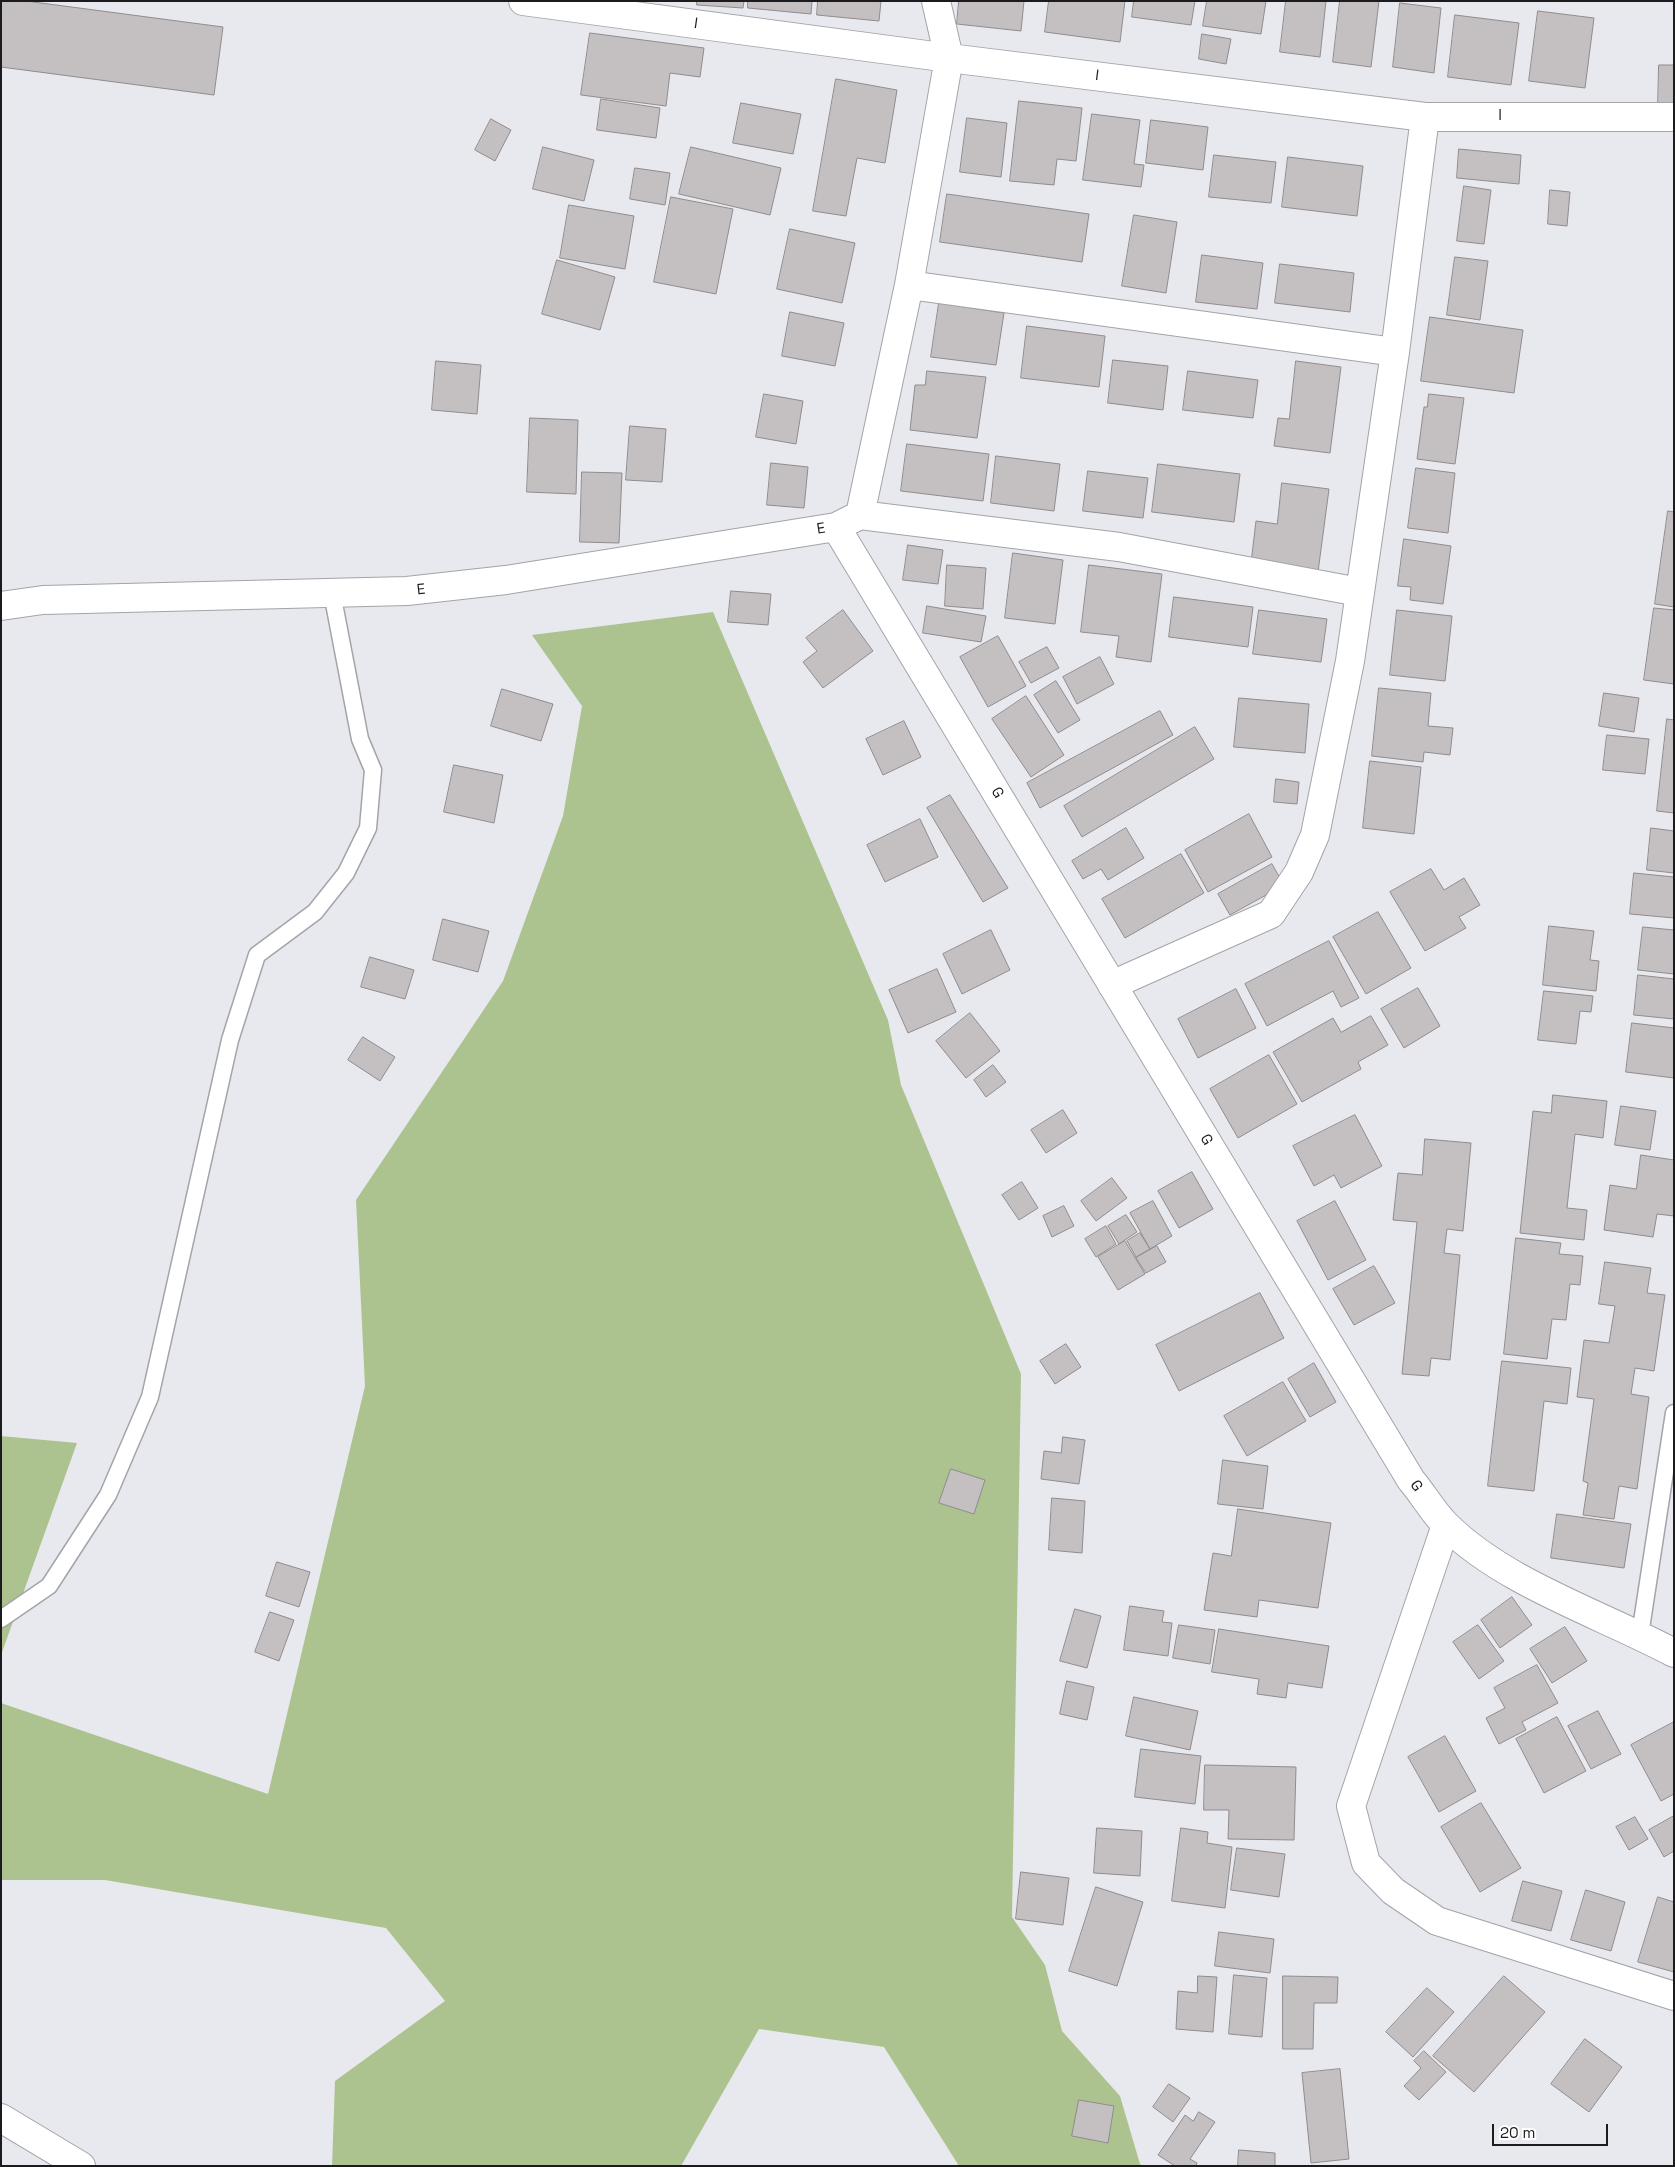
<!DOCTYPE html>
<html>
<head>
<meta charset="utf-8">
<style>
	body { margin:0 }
	#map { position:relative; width:1675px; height:2167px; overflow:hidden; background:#e8e9ee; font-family:"Space Grotesk",sans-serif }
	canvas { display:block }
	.frame { position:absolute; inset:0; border:2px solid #1b1b1d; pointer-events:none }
	.scale { position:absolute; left:1492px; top:2124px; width:116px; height:22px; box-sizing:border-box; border:2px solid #1b1b1d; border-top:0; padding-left:6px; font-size:15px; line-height:18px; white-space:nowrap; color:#1b1b1d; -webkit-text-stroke:4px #fff; paint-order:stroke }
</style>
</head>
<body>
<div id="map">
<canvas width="1675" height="2167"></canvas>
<div class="frame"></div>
<div class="scale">20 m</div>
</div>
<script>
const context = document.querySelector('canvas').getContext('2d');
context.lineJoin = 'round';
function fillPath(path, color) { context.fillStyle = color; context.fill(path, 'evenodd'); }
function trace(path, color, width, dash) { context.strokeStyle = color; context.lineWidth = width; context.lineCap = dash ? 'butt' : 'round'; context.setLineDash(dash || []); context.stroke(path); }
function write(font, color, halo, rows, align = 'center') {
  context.font = font + ' "Space Grotesk",sans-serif'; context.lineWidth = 5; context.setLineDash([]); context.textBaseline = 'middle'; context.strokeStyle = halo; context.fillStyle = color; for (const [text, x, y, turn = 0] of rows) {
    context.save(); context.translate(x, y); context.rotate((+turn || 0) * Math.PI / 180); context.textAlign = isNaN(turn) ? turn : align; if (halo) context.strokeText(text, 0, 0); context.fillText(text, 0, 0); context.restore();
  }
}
fillPath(new Path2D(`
	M713 612 888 1020 901 1085 1021 1374 1012 1917 1045 1965 1062 2031 1120 2096 1140 2164 1143 2166H959L884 2047 759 2029 681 2166H332L335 2081 445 2001 386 1928 105 1880H1V1703L268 1794 365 1386 356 1200 503 981 563 816 582 706 532 635Z
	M1 1436 77 1443 1 1655Z`), '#acc390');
const building = new Path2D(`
	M1 1H26L223 27 214 95 1 67Z
	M697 1H744L743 8 697 5Z
	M748 1H812L811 14 748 8Z
	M818 1H881L879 21 817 15Z
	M959 1H1024L1021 31 957 24Z
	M1049 1H1125L1120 42 1045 32Z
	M1134 1H1195L1191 25 1132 17Z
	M1207 1H1266L1261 34 1203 26Z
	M1286 1H1326L1320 57 1280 52Z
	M1340 1H1379L1371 67 1333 62Z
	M1400 3 1441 8 1434 73 1393 67Z
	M1538 11 1594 18 1585 88 1529 81Z
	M1455 15 1519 23 1511 85 1448 77Z
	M590 33 704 48 700 77 670 73 666 106 581 95Z
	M1202 34 1231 39 1226 64 1199 59Z
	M1659 65H1674V108L1658 107Z
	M836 79 897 90 885 163 857 158 846 216 813 211Z
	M601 99 660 108 656 138 597 130Z
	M1019 101 1082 108 1076 161 1057 159 1054 185 1010 181Z
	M741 103 801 114 793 154 733 143Z
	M1092 114 1140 120 1134 164 1144 165 1141 187 1083 180Z
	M967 118 1007 123 1001 177 960 172Z
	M491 119 511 130 495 161 475 150Z
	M1151 120 1208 127 1203 170 1146 163Z
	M543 147 594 160 584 201 533 189Z
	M691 147 781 168 770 215 679 194Z
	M1459 149 1521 155 1519 184 1457 178Z
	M1214 155 1276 162 1271 203 1209 197Z
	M1288 157 1363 166 1357 216 1282 207Z
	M635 168 670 173 665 205 630 199Z
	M1464 186 1491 190 1484 244 1457 241Z
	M1550 190 1570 192 1567 226 1548 224Z
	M947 194 1089 214 1082 262 940 242Z
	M671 197 733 209 716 294 654 282Z
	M569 205 634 216 625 269 560 258Z
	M1134 215 1177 222 1166 293 1122 286Z
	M790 229 855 243 842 303 777 289Z
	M1202 255 1263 263 1257 309 1196 302Z
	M1455 257 1488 261 1480 320 1447 315Z
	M557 260 615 277 600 330 542 314Z
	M1280 264 1354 273 1350 312 1275 303Z
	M939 303 1004 313 996 365 931 357Z
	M790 312 844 323 835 366 782 356Z
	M1430 317 1523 330 1514 393 1421 381Z
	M1027 326 1105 336 1099 387 1021 378Z
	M1113 360 1168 366 1163 410 1108 403Z
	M436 361 481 365 477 414 432 410Z
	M1296 361 1341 367 1330 453 1274 446 1278 418 1289 419Z
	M927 371 986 377 977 438 910 430 915 385H925Z
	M1188 371 1258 380 1253 418 1183 410Z
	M764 394 803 401 796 444 756 437Z
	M1429 394 1464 398 1455 464 1417 459 1424 407H1427Z
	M530 418 578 420 576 494 527 492Z
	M630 426 666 429 662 482 626 480Z
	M907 444 989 454 983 501 901 491Z
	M996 456 1060 464 1054 511 991 503Z
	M771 463 808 467 804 508 767 505Z
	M1158 464 1240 474 1234 522 1152 512Z
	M1416 468 1455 473 1448 533 1408 528Z
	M1088 471 1148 478 1143 518 1083 511Z
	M582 472 622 473 619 543 580 542Z
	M1282 483 1329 489 1318 572 1251 563 1256 521 1277 524Z
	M1668 511 1674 512V607L1655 604Z
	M1404 539 1451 546 1443 604 1410 600 1411 587 1398 586Z
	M908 545 943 550 938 584 903 580Z
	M1013 553 1063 560 1055 624 1005 618Z
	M947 565 986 568 983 609 945 606Z
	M1089 565 1162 574 1151 662 1116 657 1119 636 1081 632Z
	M731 591 771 594 768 625 728 622Z
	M1174 597 1253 607 1248 647 1169 637Z
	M927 606 986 616 981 642 923 633Z
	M1654 608 1674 610V684L1644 680Z
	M843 610 873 651 823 688 803 662 817 651 806 638Z
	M1259 610 1327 619 1321 662 1253 654Z
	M1397 610 1452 616 1445 681 1390 675Z
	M998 636 1026 686 988 707 960 657Z
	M1047 647 1059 668 1031 683 1019 662Z
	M1100 657 1114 684 1077 704 1063 677Z
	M1056 681 1080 720 1058 733 1034 695Z
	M1379 688 1431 693 1428 726 1453 728 1450 755 1424 752 1423 762 1372 756Z
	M502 689 553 704 541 741 491 726Z
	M1604 693 1639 698 1634 732 1599 726Z
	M1026 696 1064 755 1031 777 992 719Z
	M1239 698 1309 704 1305 753 1234 747Z
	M1160 711 1173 735 1040 808 1027 783Z
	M1667 719 1674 720V813L1657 811Z
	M904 721 921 757 883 775 866 739Z
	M1195 727 1214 759 1082 837 1064 806Z
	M1607 735 1649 739 1645 774 1603 770Z
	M1370 761 1421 767 1414 834 1363 828Z
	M454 765 503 775 494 823 444 812Z
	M1276 779 1299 782 1297 804 1274 802Z
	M950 795 1008 888 983 902 927 808Z
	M1249 814 1272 857 1208 892 1185 850Z
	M920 819 938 857 885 882 867 845Z
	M1126 828 1144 858 1108 880 1101 869 1083 879 1072 861Z
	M1651 828 1674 831V873L1647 870Z
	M1181 854 1204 893 1125 938 1102 899Z
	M1272 864 1284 885 1230 915 1218 894Z
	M1431 869 1444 890 1464 878 1480 905 1459 917 1466 928 1425 951 1390 892Z
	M1634 873 1674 877V918L1630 914Z
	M1378 912 1411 968 1366 994 1333 937Z
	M443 919 489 931 478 972 433 960Z
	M1549 926 1594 931 1590 960 1599 961 1596 991 1543 985Z
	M1643 927 1674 930V974L1638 970Z
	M991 930 1010 970 962 994 943 954Z
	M1329 941 1359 998 1341 1007 1333 991 1267 1026 1245 984Z
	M370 957 414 970 405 999 361 987Z
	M937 969 956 1012 908 1033 889 990Z
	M1638 975 1674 979V1019L1634 1015Z
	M1418 988 1440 1026 1404 1048 1381 1009Z
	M1236 989 1256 1028 1198 1058 1178 1019Z
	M1544 991 1593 996 1591 1012 1580 1011 1576 1044 1538 1040Z
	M970 1013 1000 1051 966 1078 936 1041Z
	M1371 1016 1388 1045 1358 1062 1361 1069 1302 1102 1273 1052 1333 1018 1341 1032Z
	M1632 1023 1674 1028V1078L1626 1072Z
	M363 1037 395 1057 380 1081 348 1060Z
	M1269 1055 1297 1104 1238 1138 1210 1089Z
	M993 1065 1006 1082 986 1097 974 1080Z
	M1553 1095 1607 1101 1603 1138 1575 1134 1567 1208 1587 1210 1584 1240 1520 1233 1533 1111 1551 1113Z
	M1621 1106 1656 1111 1650 1150 1615 1145Z
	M1063 1110 1077 1133 1046 1153 1031 1130Z
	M1355 1115 1382 1166 1341 1188 1334 1175 1314 1186 1293 1146Z
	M1425 1139 1471 1143 1463 1231 1447 1229 1444 1253 1460 1255 1450 1360 1431 1358 1429 1376 1402 1374 1417 1222 1393 1220 1398 1173 1422 1175Z
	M1641 1155 1674 1160V1216L1657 1214 1653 1237 1604 1230 1610 1185 1636 1189Z
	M1192 1172 1213 1209 1179 1228 1158 1191Z
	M1112 1178 1127 1198 1096 1221 1081 1201Z
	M1022 1182 1038 1208 1019 1220 1002 1195Z
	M1153 1201 1172 1236 1150 1249 1130 1213Z
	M1335 1201 1366 1260 1328 1280 1297 1221Z
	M1064 1206 1074 1226 1052 1237 1043 1216Z
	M1126 1215 1137 1232 1119 1244 1108 1226Z
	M1106 1226 1116 1244 1096 1257 1085 1239Z
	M1140 1233 1150 1249 1136 1257 1127 1241Z
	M1516 1238 1561 1243 1559 1254 1583 1256 1580 1285 1570 1284 1566 1320 1552 1319 1547 1359 1504 1354Z
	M1125 1241 1145 1274 1118 1290 1098 1257Z
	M1157 1246 1166 1262 1146 1273 1136 1258Z
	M1605 1262 1651 1268 1647 1293 1665 1295 1654 1371 1635 1368 1631 1394 1649 1397 1637 1489 1619 1486 1614 1519 1583 1515 1588 1483 1583 1481 1594 1399 1577 1397 1584 1340 1609 1343 1615 1306 1599 1304Z
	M1374 1266 1395 1303 1354 1325 1333 1289Z
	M1260 1293 1284 1338 1179 1391 1156 1345Z
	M1066 1344 1081 1367 1055 1384 1040 1361Z
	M1502 1361 1571 1368 1567 1404 1544 1401 1534 1491 1488 1486Z
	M1314 1363 1336 1402 1310 1417 1288 1379Z
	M1283 1382 1306 1421 1247 1456 1224 1416Z
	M1063 1437 1085 1440 1079 1484 1041 1479 1044 1451 1061 1453Z
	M1223 1460 1268 1466 1263 1509 1218 1504Z
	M951 1469 985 1480 974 1514 939 1503Z
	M1052 1498 1085 1501 1082 1553 1049 1550Z
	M1238 1509 1331 1523 1318 1608 1259 1600 1257 1617 1204 1610 1213 1553 1231 1556Z
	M1557 1514 1631 1524 1624 1568 1551 1558Z
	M277 1562 310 1572 299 1607 266 1596Z
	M1512 1597 1532 1625 1500 1648 1481 1620Z
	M1130 1606 1164 1611 1162 1622 1172 1623 1168 1656 1124 1650Z
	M1075 1609 1101 1616 1087 1668 1060 1661Z
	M270 1612 294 1620 279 1661 255 1652Z
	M1179 1625 1215 1630 1210 1664 1173 1658Z
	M1478 1625 1504 1661 1479 1679 1453 1642Z
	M1565 1627 1587 1661 1552 1683 1530 1649Z
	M1219 1629 1329 1646 1322 1688 1288 1683 1286 1698 1257 1694 1259 1679 1212 1672Z
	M1537 1665 1558 1703 1522 1722 1526 1730 1499 1744 1486 1718 1505 1708 1494 1688Z
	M1067 1681 1094 1687 1087 1720 1060 1714Z
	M1134 1697 1198 1711 1190 1750 1126 1736Z
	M1598 1711 1621 1754 1591 1769 1568 1726Z
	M1557 1717 1586 1771 1544 1793 1516 1739Z
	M1674 1722V1794L1661 1801 1631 1745Z
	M1445 1736 1476 1791 1439 1812 1408 1757Z
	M1141 1749 1201 1756 1195 1804 1135 1797Z
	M1205 1765 1296 1767 1294 1840 1228 1839 1229 1810H1204Z
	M1481 1803 1521 1868 1480 1892 1441 1827Z
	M1674 1816V1851L1664 1857 1649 1830Z
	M1635 1817 1648 1839 1629 1850 1616 1827Z
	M1097 1828 1142 1831 1140 1876 1094 1873Z
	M1181 1828 1208 1832 1207 1843 1232 1847 1225 1908 1172 1901Z
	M1237 1848 1285 1854 1279 1897 1231 1890Z
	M1021 1872 1069 1878 1063 1925 1016 1919Z
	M1523 1881 1562 1891 1551 1931 1512 1921Z
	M1096 1887 1143 1902 1117 1986 1069 1971Z
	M1586 1890 1625 1902 1611 1951 1571 1940Z
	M1658 1897 1674 1902V1972L1638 1962Z
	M1219 1932 1274 1939 1270 1973 1215 1966Z
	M1234 1975 1267 1978 1262 2037 1229 2034Z
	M1198 1976 1217 1977 1213 2032 1176 2029 1178 1991 1197 1993Z
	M1283 1976 1338 1977 1337 2003H1314L1313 2049H1283Z
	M1504 1976 1545 2012 1474 2092 1433 2056Z
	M1427 1988 1454 2012 1413 2057 1386 2032Z
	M1585 2039 1622 2067 1589 2112 1551 2084Z
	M1424 2051 1446 2072 1419 2100 1404 2086 1421 2068 1414 2061Z
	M1340 2069 1349 2159 1311 2163 1302 2073Z
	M1169 2084 1190 2098 1173 2122 1153 2107Z
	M1079 2100 1114 2106 1108 2143 1072 2136Z
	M1199 2112 1215 2122 1190 2159 1197 2163 1196 2166H1175L1158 2155 1185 2115 1193 2121Z
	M1239 2150 1275 2153V2166H1238Z`);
fillPath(building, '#c4c0c2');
trace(building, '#908b8d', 1);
const lane = new Path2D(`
	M1 1619 49 1586 108 1495 150 1397 230 1040 257 955 315 912 346 873 368 828 373 770 360 739 332 593
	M1640 1635 1674 1413`);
const street = new Path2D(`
	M523 1 949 58 1425 117H1674
	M909 285 1395 352
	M860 515 1119 547 1359 592
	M836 527 1411 1480C1423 1494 1433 1512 1446 1525 1504 1583 1601 1614 1674 1653
	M1 606 43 600 407 591 506 580 836 527 860 515 909 285 949 58 936 1
	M1112 985 1271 914 1299 872 1315 835 1350 661 1395 352 1425 117
	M1446 1525 1351 1806 1366 1863 1393 1891 1437 1921 1674 1996
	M1 2118 81 2166`);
trace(lane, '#a3a4a9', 19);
trace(street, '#a3a4a9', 30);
trace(lane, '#fff', 16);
trace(street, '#fff', 28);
write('15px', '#1b1b1d', '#fff', [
	["I",696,24,8],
	["I",1097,76,7],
	["I",1500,116],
	["E",821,529,-9],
	["E",421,590,-6],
	["G",997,793,59],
	["G",1206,1140,59],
	["G",1416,1486,54]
]);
</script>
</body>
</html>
